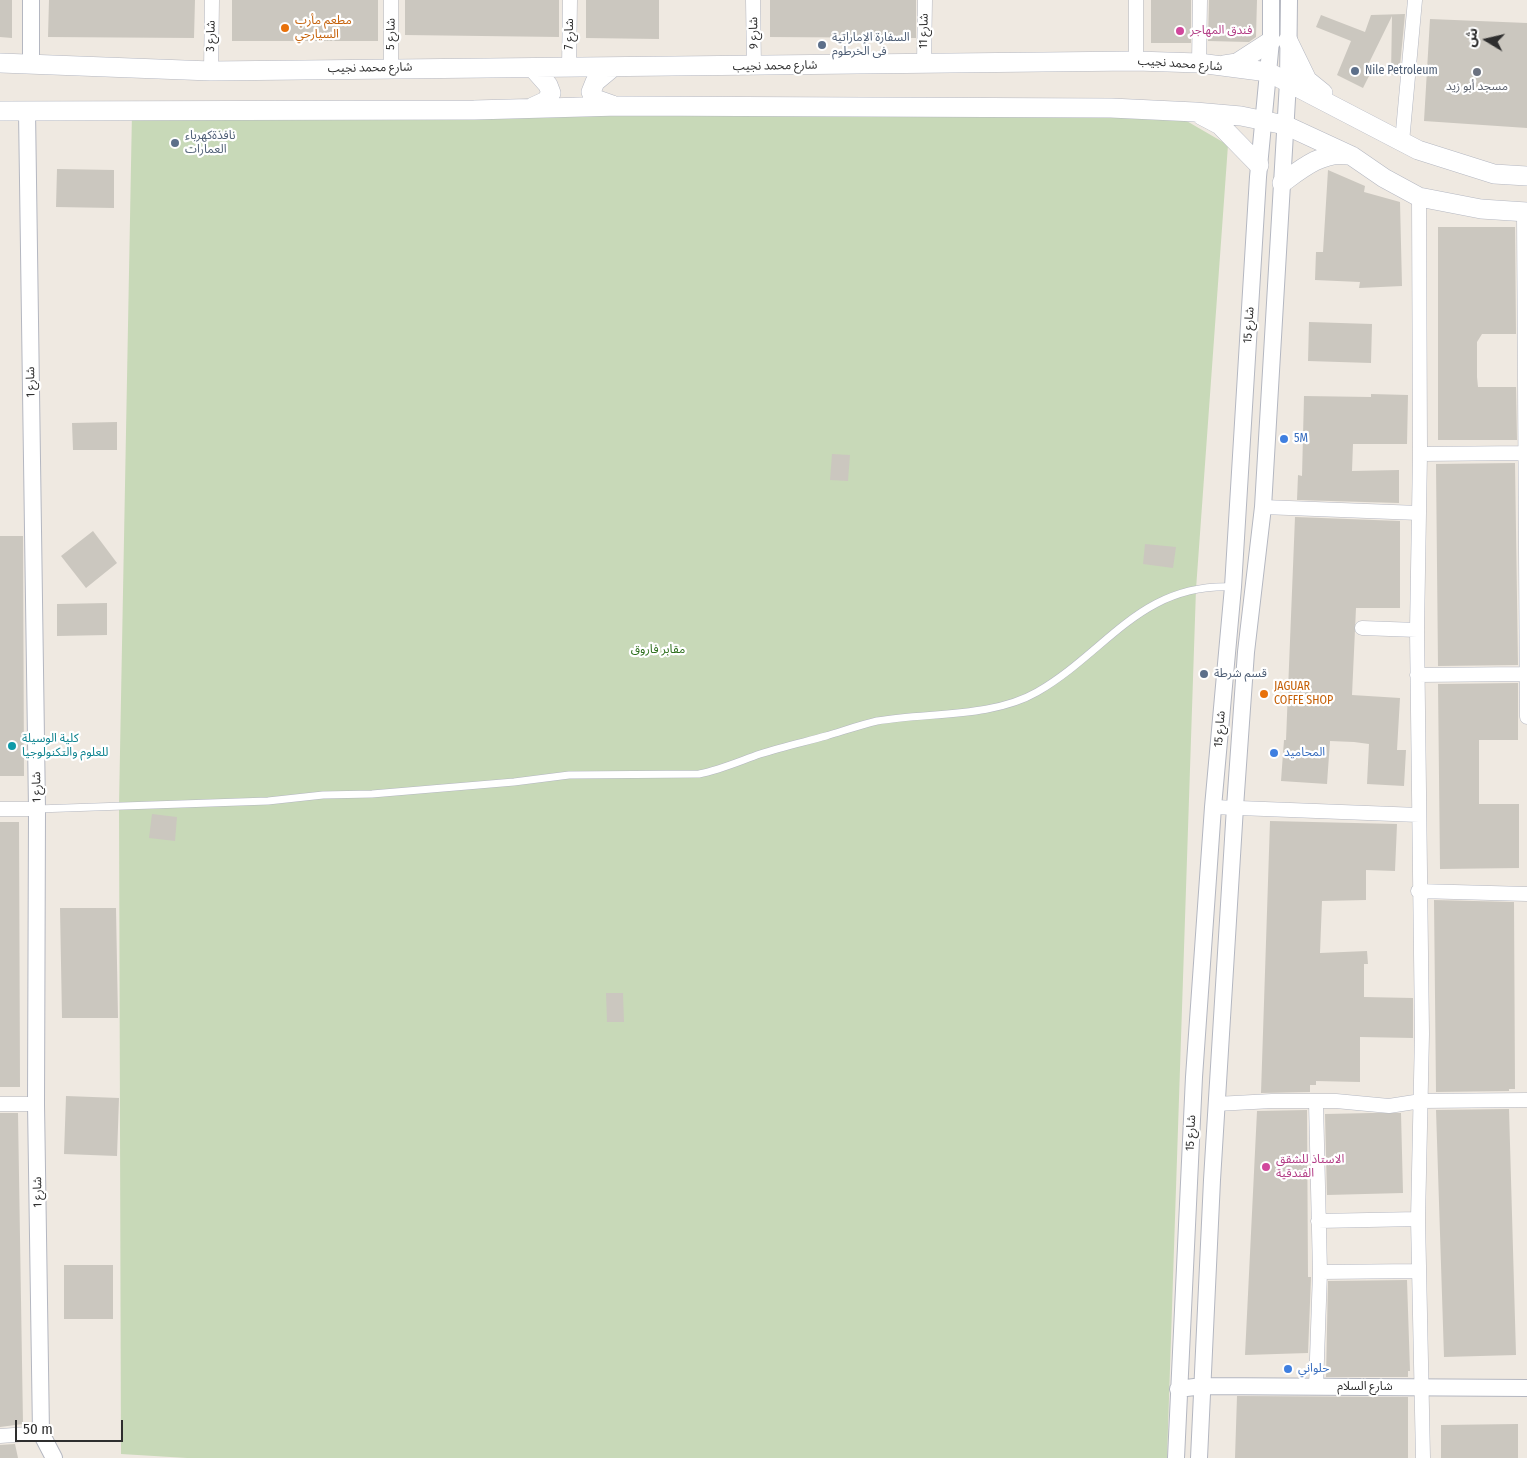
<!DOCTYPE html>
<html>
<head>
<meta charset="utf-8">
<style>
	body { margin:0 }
	#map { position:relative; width:1527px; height:1458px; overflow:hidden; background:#efe9e1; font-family:"Fira Sans Condensed","Noto Sans Arabic",sans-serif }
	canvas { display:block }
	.north { position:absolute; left:1462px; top:15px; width:50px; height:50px; -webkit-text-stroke:4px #fff; paint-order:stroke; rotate:279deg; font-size:14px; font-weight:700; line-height:20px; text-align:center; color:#2e2e2e }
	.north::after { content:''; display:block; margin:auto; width:18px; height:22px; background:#2e2e2e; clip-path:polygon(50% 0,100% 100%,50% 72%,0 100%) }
	.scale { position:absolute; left:15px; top:1420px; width:108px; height:22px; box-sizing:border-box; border:2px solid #2e2e2e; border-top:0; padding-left:6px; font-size:15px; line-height:18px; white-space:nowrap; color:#2e2e2e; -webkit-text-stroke:4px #fff; paint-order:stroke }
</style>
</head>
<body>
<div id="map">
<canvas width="1527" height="1458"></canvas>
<div class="north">ش</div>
<div class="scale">50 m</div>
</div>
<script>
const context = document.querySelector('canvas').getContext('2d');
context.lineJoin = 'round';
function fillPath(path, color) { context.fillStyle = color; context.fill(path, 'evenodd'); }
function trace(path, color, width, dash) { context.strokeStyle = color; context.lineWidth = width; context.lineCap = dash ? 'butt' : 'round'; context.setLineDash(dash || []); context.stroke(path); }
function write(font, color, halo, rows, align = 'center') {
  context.font = font + ' "Fira Sans Condensed","Noto Sans Arabic",sans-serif'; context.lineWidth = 4.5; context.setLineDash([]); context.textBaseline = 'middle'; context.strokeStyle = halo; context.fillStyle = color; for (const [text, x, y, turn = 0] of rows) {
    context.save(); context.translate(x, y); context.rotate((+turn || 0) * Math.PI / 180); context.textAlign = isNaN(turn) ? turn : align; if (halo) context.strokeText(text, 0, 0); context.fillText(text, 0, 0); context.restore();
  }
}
fillPath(new Path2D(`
	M132 112 1178 116 1228 145 1196 589 1167 1458H187L121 1454 119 805Z`), '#c8d9b8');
fillPath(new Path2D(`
	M0 0H12V38L0 37Z
	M49 0H195L194 38 48 37Z
	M232 0H378V41H232Z
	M405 0H559V37L405 35Z
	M586 0H659V39L586 38Z
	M770 0H916V38L770 37Z
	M1151 0H1191V43H1151Z
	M1209 0H1257L1256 37 1249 42 1208 41Z
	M1405 14 1399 76 1391 75 1392 16 1366 69 1371 72 1363 88 1337 75 1351 41 1316 27 1321 15 1365 32 1371 15Z
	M1430 19 1527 23V128L1424 121Z
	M57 169 114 170V208L56 207Z
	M1328 170 1365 186 1364 192 1400 202 1402 286 1359 288 1360 282 1315 280 1316 252H1323Z
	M1438 227H1515L1516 334H1482L1477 342V377L1478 387H1516L1517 440H1438Z
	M1309 322 1372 324 1371 363 1308 361Z
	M1371 394 1408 395 1407 444H1353L1352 471 1399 470V503L1297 500 1298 475 1302 476 1304 396 1371 397Z
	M117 422V450H73L72 423Z
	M832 454 850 455 848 481 830 480Z
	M1515 463 1518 665 1438 666 1436 464Z
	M1295 517 1400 521V608H1356L1352 695 1400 698 1397 750H1406L1404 786 1367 784 1369 744 1354 742 1330 741 1327 784 1281 781 1284 740H1286Z
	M93 531 117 563 86 588 61 556Z
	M0 536H23L24 776H0Z
	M1145 544 1176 547 1173 568 1143 564Z
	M107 603V635L57 636V604Z
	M1518 683V740H1479V804H1519V868L1440 869 1438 684Z
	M152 814 177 817 175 841 149 838Z
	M1270 821 1397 824 1395 871 1366 870V900L1322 901 1320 953 1367 951 1368 964H1364V997L1413 998V1038L1360 1037V1082L1316 1081V1085H1310V1092L1261 1093Z
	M0 822H19L20 1087H0Z
	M1434 900 1514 902 1515 1089H1509V1091L1436 1092Z
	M60 908H116L118 1018H62Z
	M606 993H623L624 1022H607Z
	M66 1096 119 1098 117 1156 64 1154Z
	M1509 1109 1516 1355 1444 1357 1436 1110Z
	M1307 1110 1308 1277H1311L1308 1353 1245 1355 1257 1111Z
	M0 1113H18L23 1424 0 1427Z
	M1371 1113H1401L1403 1193 1327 1195 1325 1114Z
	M64 1265H113V1319H64Z
	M1407 1280 1410 1371H1408V1377H1326L1328 1281Z
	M1237 1396 1408 1397V1458H1235Z
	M1518 1424V1458H1441V1425Z
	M15 1444 18 1458H0V1445Z`), '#cbc7bf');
const service = new Path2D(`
	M37 809 268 801 323 795 372 794 514 782 569 775 699 774C720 770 740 761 760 754 782 747 804 742 826 736 843 731 860 725 877 721 928 712 992 718 1037 692 1108 651 1140 583 1233 587`);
const minor = new Path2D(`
	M753 0 754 66
	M1136 61V0
	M924 63 925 0
	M1199 63 1200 0
	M391 68V0
	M569 68 570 0
	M211 71 212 0
	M1402 142 1415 0
	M1419 197 1420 454 1417 630 1422 1034 1418 1219 1423 1458
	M1524 212 1527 717
	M1420 454 1527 453
	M1263 507 1419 513
	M1362 628 1417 630
	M1417 675 1527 674
	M1213 807 1419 815
	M0 809H37
	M1418 891 1527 894
	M0 1104H36
	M1216 1104 1272 1101H1336L1389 1106 1421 1101 1527 1100
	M1318 1221 1418 1219
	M1320 1272 1418 1271
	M1316 1387 1320 1272 1316 1102
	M0 1436 41 1433`);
const tertiary = new Path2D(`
	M31 0V64
	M27 111 37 809 36 1104 41 1433 54 1458
	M1178 1389 1203 1386 1527 1388
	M1176 1458 1194 1077 1213 807 1233 587 1258 177 1271 41V0
	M1199 1458 1212 1180 1235 807 1246 652 1263 507 1288 82 1289 0`);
const secondary = new Path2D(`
	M1288 41 1307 80 1323 93
	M0 63 211 71 1136 61 1199 63 1268 72 1418 150 1494 174 1527 176
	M1224 65 1237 63 1271 41
	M533 68 548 85 551 93 546 101 533 107
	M612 105 595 99 591 92 595 82 613 67
	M0 111 474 110 619 106 1111 108 1195 112 1241 116 1285 125 1352 156 1384 178 1419 197 1481 209 1527 212
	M1201 115 1220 125 1259 165
	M1282 183C1301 169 1323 151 1347 155`);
trace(service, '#b4b7c1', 8);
trace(minor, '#b4b7c1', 15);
trace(tertiary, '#b4b7c1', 18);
trace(secondary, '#b4b7c1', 20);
trace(service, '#fff', 7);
trace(minor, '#fff', 14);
trace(tertiary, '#fff', 16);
trace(secondary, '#fff', 19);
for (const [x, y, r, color] of [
	[285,28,5,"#e8710a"],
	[1180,31,5,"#d1479c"],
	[822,45,5,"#5c6f8a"],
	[1355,71,5,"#5c6f8a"],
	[1477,72,5,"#6b7280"],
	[175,143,5,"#5c6f8a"],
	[1284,439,5,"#3f7fe0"],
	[1204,674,5,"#5c6f8a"],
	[1264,694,5,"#e8710a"],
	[12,746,5,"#0f9aa8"],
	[1274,753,5,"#3f7fe0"],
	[1266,1167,5,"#d1479c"],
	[1288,1369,5,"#3f7fe0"]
]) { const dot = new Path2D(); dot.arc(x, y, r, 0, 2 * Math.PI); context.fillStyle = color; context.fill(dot); trace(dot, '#fff', 2); }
write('12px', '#c56008', '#fff', [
	["مطعم مأرب",295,21],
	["السيارحي",295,35],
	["JAGUAR",1274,687],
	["COFFE SHOP",1274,701]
], 'left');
write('12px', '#2e2e2e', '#fff', [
	["شارع 11",924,31,-89],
	["شارع 9",754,33,-91],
	["شارع 5",391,34,-89],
	["شارع 7",570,34,-90],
	["شارع 3",211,36,-89],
	["شارع محمد نجيب",1180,64,4],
	["شارع محمد نجيب",775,66,-1],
	["شارع محمد نجيب",370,68,-1],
	["شارع 15",1249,325,-86],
	["شارع 1",31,382,-91],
	["شارع 15",1220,729,-85],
	["شارع 1",37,787,-91],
	["شارع 15",1191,1133,-87],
	["شارع 1",38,1192,-91],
	["شارع السلام",1365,1387]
]);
write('12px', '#b23c85', '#fff', [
	["فندق المهاجر",1190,31],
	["الاستاذ للشقق",1276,1160],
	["الفندقية",1276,1174]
], 'left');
write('12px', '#4e5e75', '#fff', [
	["السفارة الإماراتية",832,38],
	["فى الخرطوم",832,52],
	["Nile Petroleum",1365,71],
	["نافذةكهرباء",185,136],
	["العمارات",185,150],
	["قسم شرطة",1214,674]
], 'left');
write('12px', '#5b616d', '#fff', [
	["مسجد أبو زيد",1477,87]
]);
write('12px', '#366cbe', '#fff', [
	["5M",1294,439],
	["المحاميد",1284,753],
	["حلواني",1298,1369]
], 'left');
write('12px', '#2c6e1b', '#fff', [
	["مقابر فاروق",658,650]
]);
write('12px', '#0d838f', '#fff', [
	["كلية الوسيلة",22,739],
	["للعلوم والتكنولوجيا",22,753]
], 'left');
</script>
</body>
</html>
